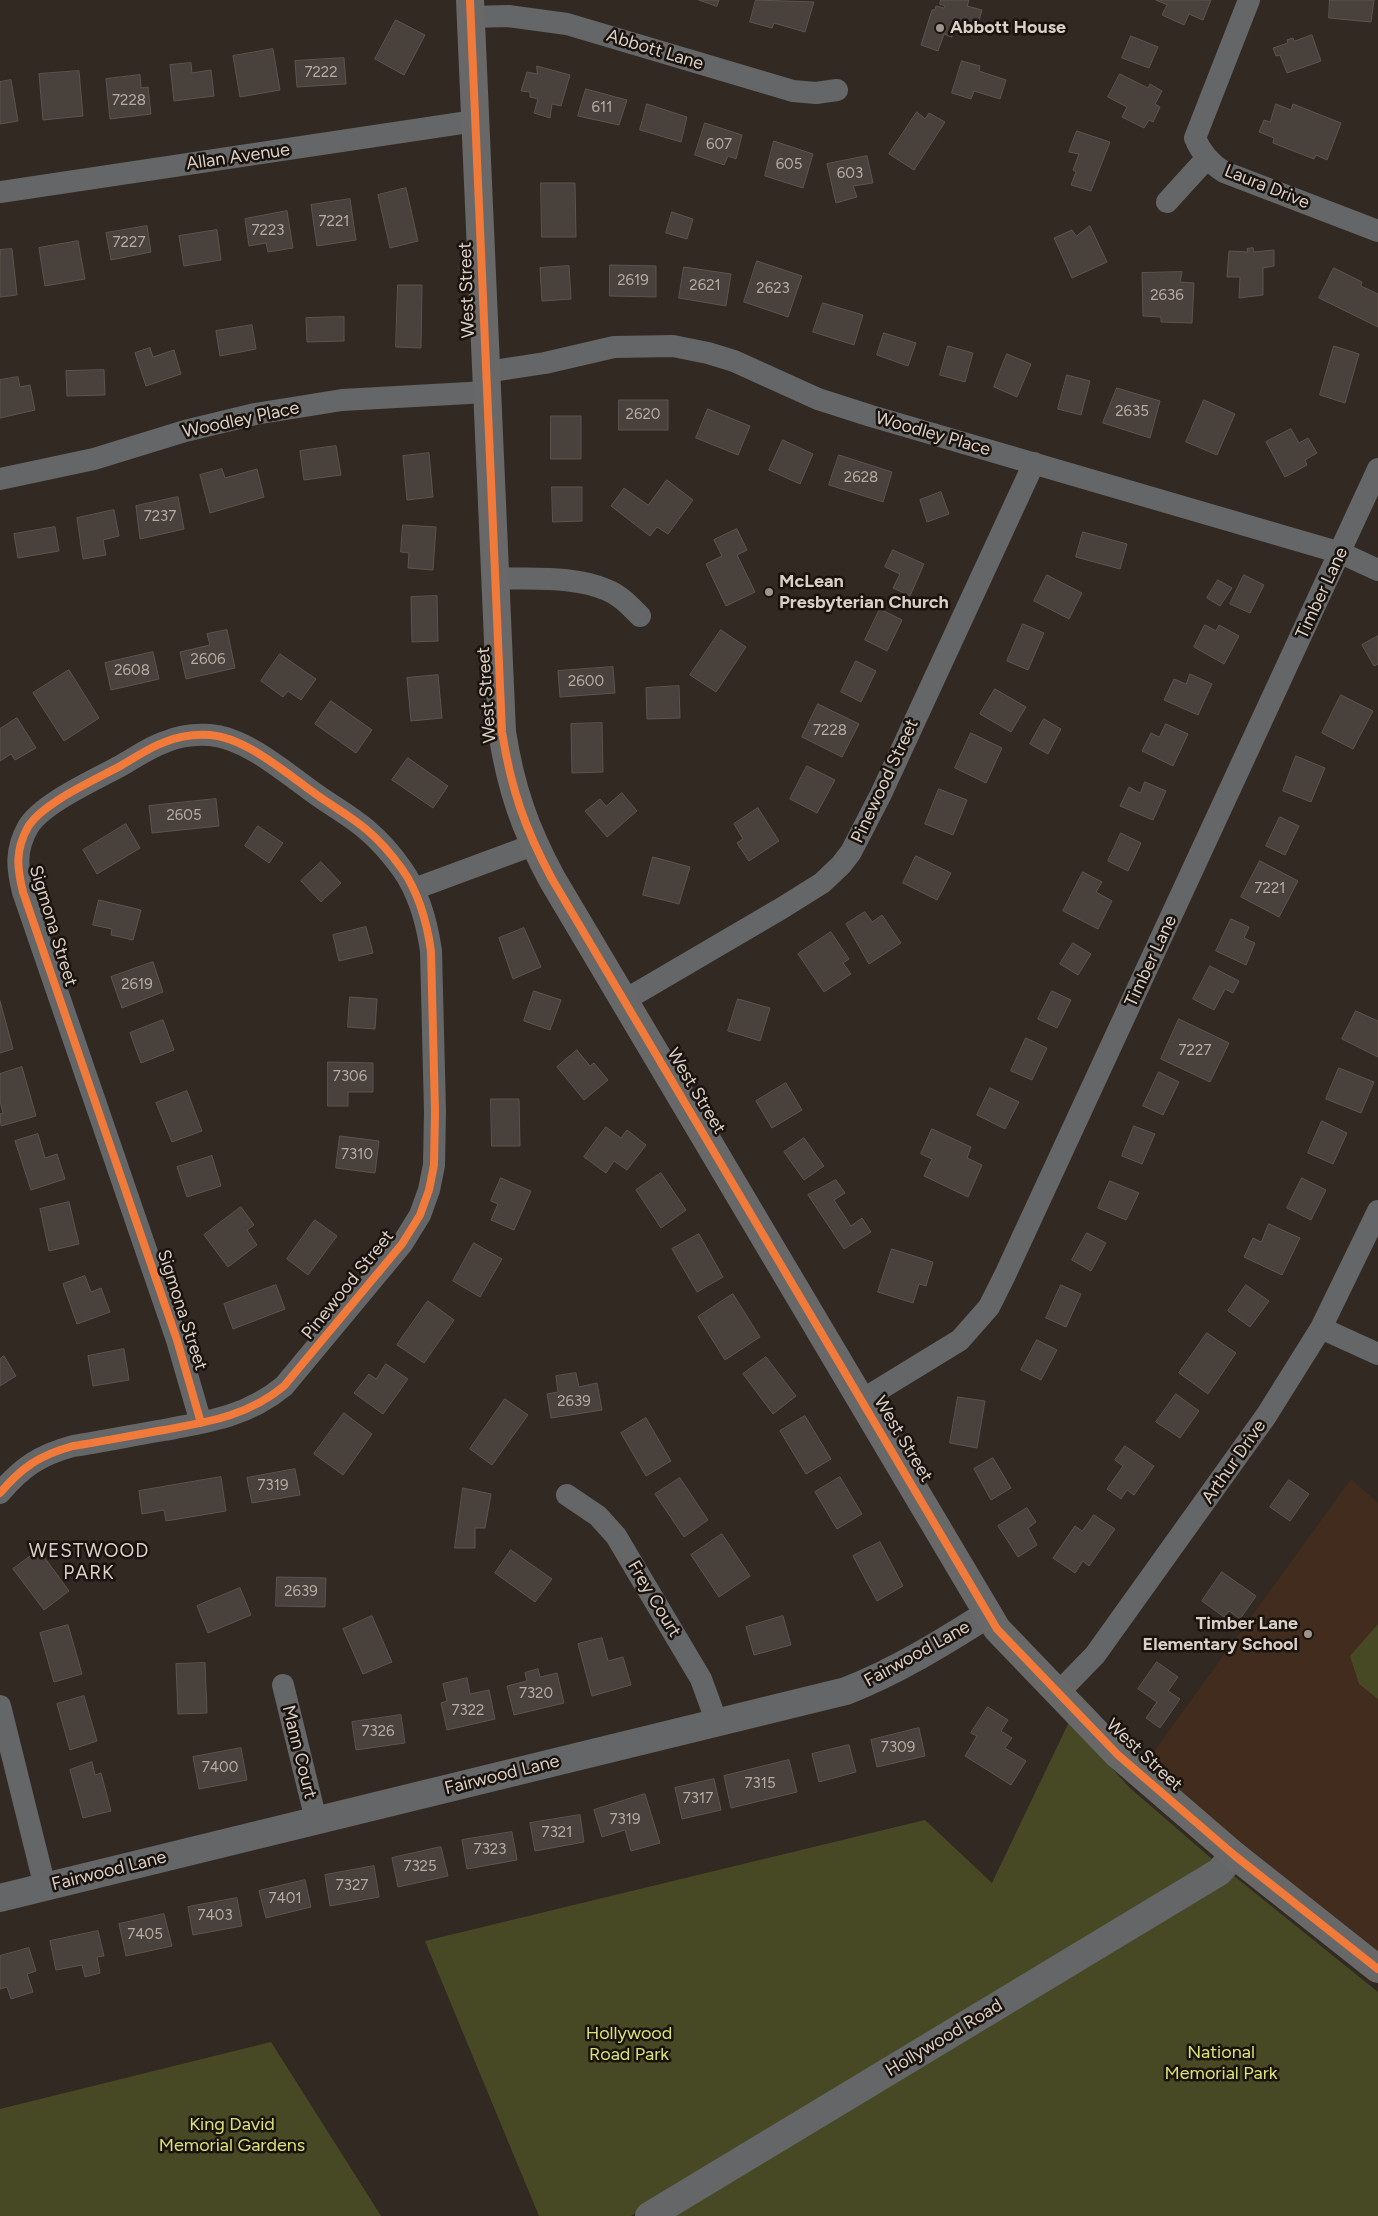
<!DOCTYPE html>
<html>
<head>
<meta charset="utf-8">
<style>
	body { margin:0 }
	canvas { display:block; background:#322922 }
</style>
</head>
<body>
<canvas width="1378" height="2216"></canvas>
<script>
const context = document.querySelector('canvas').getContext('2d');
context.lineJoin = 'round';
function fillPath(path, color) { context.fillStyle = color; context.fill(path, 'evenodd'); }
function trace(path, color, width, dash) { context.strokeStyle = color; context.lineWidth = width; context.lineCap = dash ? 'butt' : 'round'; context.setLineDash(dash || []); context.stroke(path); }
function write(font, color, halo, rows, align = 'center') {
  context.font = font + ' Figtree,sans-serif'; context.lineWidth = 5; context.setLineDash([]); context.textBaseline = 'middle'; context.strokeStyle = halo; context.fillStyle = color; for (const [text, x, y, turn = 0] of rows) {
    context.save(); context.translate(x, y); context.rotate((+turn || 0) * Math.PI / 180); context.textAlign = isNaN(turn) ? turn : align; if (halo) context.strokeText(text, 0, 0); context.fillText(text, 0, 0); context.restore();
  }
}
fillPath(new Path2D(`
	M1351 1479 1378 1503V1954L1145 1764Z`), '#422c1d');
fillPath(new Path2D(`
	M1378 1624V1699L1359 1684 1350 1656Z
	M1069 1722 1130 1788 1219 1865 631 2216H539L425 1941 925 1820 992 1883Z
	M1234 1876 1378 1992V2216H675Z
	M271 2042 381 2216H0V2109Z`), '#474924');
const building = new Path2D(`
	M699 0H719L717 6Z
	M756 0 814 2 805 32 774 23 772 28 750 22Z
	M941 0H969L967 6 982 10 976 31 956 25 952 37 944 34 938 51 921 45 932 10H935L936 6 944 8 945 6 940 4Z
	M1156 0H1211L1203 20 1189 14 1184 25 1162 15 1167 5Z
	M1330 0H1374L1371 22 1329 18Z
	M396 20 425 35 404 75 375 59Z
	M1312 35 1321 61 1287 73 1280 55 1276 56 1273 48 1288 43 1287 40 1293 38 1294 41Z
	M1131 36 1158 47 1149 68 1122 58Z
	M273 49 280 90 240 97 233 56Z
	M344 58 346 84 297 87 295 61Z
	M962 61 980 66 979 71 1006 80 1000 99 974 91 971 99 952 93Z
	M191 63 192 73 211 70 214 96 174 101 170 65Z
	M537 66 570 75 561 106 552 104 550 118 534 113 538 99 530 97V92L521 91 527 72 537 74Z
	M79 71 83 116 43 120 39 74Z
	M1120 74 1148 88 1150 84 1162 91 1155 104 1160 107 1153 122 1149 120 1144 128 1122 117 1127 107 1108 97Z
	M140 75 141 88 148 87 151 114 110 119 106 79Z
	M11 80 18 121 0 124V82Z
	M586 89 627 100 619 125 578 116Z
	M647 104 687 117 681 142 640 130Z
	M1276 104 1291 110 1293 104 1341 123 1327 160 1316 155 1314 159 1273 143 1274 138 1259 132 1264 120 1270 122Z
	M917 112 925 119 929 113 945 122 914 170 889 154Z
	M705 123 742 135 736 159 728 156 724 165 695 155Z
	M1077 131 1110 142 1091 191 1071 185 1076 172 1073 170 1079 154 1069 152Z
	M774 141 813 154 803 188 765 176Z
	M867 156 873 183 853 186 857 197 836 203 827 164Z
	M541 183H575L576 237H542Z
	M406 188 418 241 390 248 378 195Z
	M350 199 356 240 317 246 311 205Z
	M287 211 293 248 268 252 266 243 249 246 245 219Z
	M672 212 693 219 687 239 666 233Z
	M147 226 151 252 111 260 106 233Z
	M1090 226 1107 262 1072 278 1054 238 1072 230 1076 236Z
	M217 230 221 260 184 266 179 236Z
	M78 241 85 279 45 286 39 248Z
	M1253 248 1254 252 1274 250V266L1263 268V295L1239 298 1240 277H1227L1229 251 1248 252 1247 249Z
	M12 249 17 295 0 297V250Z
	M757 261 802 276 788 317 744 302Z
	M610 265 656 266V297L610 296Z
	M569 266 571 299 542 301 540 268Z
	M684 267 731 274 726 306 679 298Z
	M1334 268 1362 282 1361 286 1378 294V327L1319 298Z
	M1182 272 1180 282 1194 283 1192 323 1161 322V317L1143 316 1142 273Z
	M398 285H422L421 348 396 347Z
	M823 303 863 315 854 345 813 332Z
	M344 317V341L307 342 306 318Z
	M252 325 256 349 220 356 216 331Z
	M884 333 916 343 908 366 877 355Z
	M948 346 973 353 965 382 940 375Z
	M1334 346 1359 354 1345 403 1320 395Z
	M150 348 153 357 174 350 181 374 146 386 135 353Z
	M1007 354 1031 364 1017 397 994 387Z
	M104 370 105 395 67 396 66 371Z
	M1067 375 1090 381 1081 415 1058 409Z
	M18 377 20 387 30 385 35 410 0 418V380Z
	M1117 388 1160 401 1150 438 1103 423Z
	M619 400H668V430H619Z
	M1204 400 1235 414 1217 455 1186 442Z
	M708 409 750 426 738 455 696 438Z
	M551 416H581V459H551Z
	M1291 429 1299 443 1308 438 1317 453 1305 460 1307 465 1285 477 1266 442Z
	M783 440 813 454 800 484 769 470Z
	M336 446 341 475 304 480 300 451Z
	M429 453 433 497 407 500 403 456Z
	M839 455 892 472 883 502 829 485Z
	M222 469 225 478 257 469 264 497 210 513 200 475Z
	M667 480 693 500 668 534 657 527 650 536 611 506 624 488 648 505Z
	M552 487H582V521L553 522Z
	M941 492 949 514 927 522 920 500Z
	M178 497 184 529 140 539 136 506Z
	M114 510 119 536 103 540 106 555 83 559 77 518Z
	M403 525 436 527 433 570 408 568 409 553 401 552Z
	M55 527 59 551 18 558 14 534Z
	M737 529 747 550 737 555 755 592 726 606 706 564 722 556 714 540Z
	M1083 532 1127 544 1120 569 1076 557Z
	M893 550 924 564 910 596 893 588 900 574 885 567Z
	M1047 575 1082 593 1069 619 1034 601Z
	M1244 575 1264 585 1250 613 1230 604Z
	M1218 580 1232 588 1220 606 1207 598Z
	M437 596 438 641 412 642 411 597Z
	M880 609 902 620 887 651 865 640Z
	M1023 624 1044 633 1028 670 1007 661Z
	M1205 625 1216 631 1219 625 1239 636 1224 664 1194 647Z
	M227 630 235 668 186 679 180 652 210 645 207 634Z
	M721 630 746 647 716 692 690 675Z
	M1378 636V664L1374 666 1362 645Z
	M153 652 159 679 111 690 105 663Z
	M280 654 316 679 301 700 288 691 283 697 261 681Z
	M856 661 876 671 861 702 841 692Z
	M613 667 615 693 560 697 558 671Z
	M69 670 99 718 64 741 33 693Z
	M1190 674 1212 684 1198 715 1164 700 1174 679 1186 684Z
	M438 675 442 718 411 721 407 678Z
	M679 686 680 718 647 719 646 688Z
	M995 689 1026 707 1011 732 980 714Z
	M1341 695 1373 711 1353 749 1322 733Z
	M331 701 372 730 356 753 315 724Z
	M818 704 859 724 842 757 802 737Z
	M17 718 36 748 15 760 11 754 0 761V729Z
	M1044 719 1061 729 1048 754 1030 744Z
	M602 723 603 772 572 773 571 724Z
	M1166 724 1188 734 1173 766 1142 751 1151 733 1159 737Z
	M971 733 1002 748 986 783 955 768Z
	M1296 756 1325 768 1311 802 1283 791Z
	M408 758 448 786 433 808 392 780Z
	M807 766 835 780 817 813 790 799Z
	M1145 782 1166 791 1153 820 1120 806 1129 787 1140 793Z
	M939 789 967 800 953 835 925 824Z
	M622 793 637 811 607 837 585 811 600 799 606 806Z
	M216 799 219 826 152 833 149 806Z
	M758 808 779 841 749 861 737 843 743 839 734 824Z
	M1280 817 1299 826 1285 855 1266 846Z
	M126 824 140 848 97 874 83 850Z
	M258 826 283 843 269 863 245 846Z
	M1121 833 1141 843 1128 871 1108 861Z
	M916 856 951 873 937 900 903 883Z
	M653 857 690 867 679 904 643 895Z
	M1260 861 1298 881 1279 917 1241 897Z
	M321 862 341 883 321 902 301 881Z
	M1083 872 1102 882 1096 892 1112 901 1098 929 1063 911Z
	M99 900 141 910 133 940 111 935 112 929 93 925Z
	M865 912 872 922 882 915 901 943 869 964 846 924Z
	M1231 919 1249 927 1244 938 1255 943 1246 965 1216 951Z
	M366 927 373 953 339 961 333 935Z
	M524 928 541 967 513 979 499 938Z
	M831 932 849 959 843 963 851 974 824 992 798 954Z
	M1073 943 1091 954 1078 975 1060 964Z
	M153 962 163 992 122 1008 111 977Z
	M1210 966 1239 981 1233 993 1225 989 1214 1010 1193 999Z
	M534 991 561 1000 550 1030 524 1021Z
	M1052 991 1071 1000 1057 1028 1038 1019Z
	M350 997 377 999 375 1029 348 1027Z
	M738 999 770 1008 760 1041 728 1031Z
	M0 1001 13 1049 0 1053Z
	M1356 1011 1378 1021V1057L1342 1039Z
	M1179 1019 1229 1043 1210 1082 1161 1059Z
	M163 1020 174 1050 141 1063 130 1033Z
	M1026 1038 1047 1048 1032 1080 1011 1071Z
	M577 1050 590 1066 594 1063 608 1080 584 1100 557 1067Z
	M328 1062 373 1063V1092H348V1106H328Z
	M22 1067 36 1116 1 1126 0 1114 3 1113 0 1101V1074Z
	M1339 1068 1374 1082 1361 1113 1326 1099Z
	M1159 1072 1179 1082 1163 1115 1143 1106Z
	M786 1083 802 1110 772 1128 756 1101Z
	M990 1088 1019 1102 1005 1129 977 1115Z
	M187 1091 202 1131 172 1142 156 1103Z
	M491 1099H519L520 1146H492Z
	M1322 1121 1347 1133 1333 1164 1308 1153Z
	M1134 1126 1155 1134 1142 1164 1122 1156Z
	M606 1127 621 1138 627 1130 646 1145 627 1170 614 1161 606 1173 584 1157Z
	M932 1129 971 1147 967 1158 982 1165 968 1197 924 1176 932 1159 921 1154Z
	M38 1134 45 1158 57 1154 65 1179 31 1190 15 1141Z
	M340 1136 379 1141 375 1173 336 1168Z
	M804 1138 824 1166 804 1180 784 1152Z
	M212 1156 221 1186 187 1197 177 1167Z
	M661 1173 686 1210 661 1228 636 1190Z
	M501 1178 531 1191 514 1230 491 1220 498 1204 491 1201Z
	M1302 1178 1326 1190 1311 1220 1287 1208Z
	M836 1180 845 1193 834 1200 851 1226 862 1218 871 1232 844 1249 808 1195Z
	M1110 1181 1139 1193 1126 1220 1098 1208Z
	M69 1202 79 1244 49 1251 40 1209Z
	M241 1207 254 1225 247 1230 257 1245 228 1267 204 1235Z
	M315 1220 337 1236 308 1275 287 1259Z
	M1269 1224 1300 1238 1282 1275 1244 1257 1253 1238 1261 1242Z
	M1087 1233 1106 1243 1091 1271 1072 1260Z
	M699 1234 723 1277 697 1292 672 1249Z
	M474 1243 502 1259 480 1297 453 1281Z
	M892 1249 933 1262 926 1286 919 1284 913 1303 878 1292Z
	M85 1276 91 1292 101 1288 110 1312 77 1324 63 1284Z
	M276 1285 285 1309 233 1329 224 1304Z
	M1061 1285 1081 1294 1066 1327 1046 1318Z
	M1246 1285 1269 1301 1250 1327 1228 1311Z
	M733 1294 760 1337 725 1360 698 1317Z
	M428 1301 454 1320 424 1363 397 1345Z
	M1207 1333 1236 1353 1208 1394 1179 1373Z
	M1037 1340 1057 1350 1041 1380 1021 1370Z
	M124 1349 129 1380 93 1386 88 1356Z
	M4 1356 16 1376 0 1386V1359Z
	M766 1357 796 1396 773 1414 743 1374Z
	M386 1364 408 1379 383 1414 354 1393 369 1374 376 1379Z
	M576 1373 579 1387 597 1383 602 1410 551 1418 547 1394 558 1392 556 1376Z
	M1176 1394 1199 1411 1180 1438 1156 1422Z
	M958 1397 985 1401 977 1448 950 1443Z
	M505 1399 528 1415 492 1465 470 1449Z
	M344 1413 372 1434 343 1475 314 1454Z
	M805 1416 831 1459 806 1474 780 1431Z
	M646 1418 671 1461 646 1476 621 1433Z
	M1125 1446 1154 1466 1134 1495 1127 1490 1121 1499 1107 1489 1123 1466 1115 1460Z
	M993 1458 1011 1488 991 1500 974 1469Z
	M295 1469 300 1495 252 1503 247 1478Z
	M221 1477 226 1511 166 1521 164 1510 142 1514 139 1491Z
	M840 1477 862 1514 837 1529 815 1492Z
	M680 1478 708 1520 684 1537 655 1494Z
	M1289 1480 1309 1494 1290 1521 1270 1507Z
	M463 1488 491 1494 485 1528H475V1548H455Z
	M1027 1508 1036 1522 1028 1528 1037 1545 1018 1557 998 1526Z
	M1094 1515 1115 1529 1089 1566 1083 1561 1075 1573 1053 1558 1075 1526 1082 1531Z
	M722 1534 750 1576 719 1597 691 1555Z
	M880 1542 903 1586 877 1601 853 1556Z
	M39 1550 69 1591 44 1610 13 1569Z
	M511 1550 552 1579 535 1602 495 1573Z
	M1222 1572 1256 1596 1240 1619 1229 1611 1224 1617 1202 1601Z
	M277 1577 326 1578 325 1607 276 1606Z
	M240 1588 251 1615 208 1633 197 1606Z
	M372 1616 392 1662 363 1674 343 1629Z
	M783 1616 791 1645 754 1655 746 1627Z
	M68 1625 82 1674 54 1682 40 1633Z
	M602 1638 608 1661 623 1657 631 1685 592 1696 578 1644Z
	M1157 1662 1178 1677 1168 1691 1180 1699 1160 1728 1146 1718 1157 1702 1138 1689Z
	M205 1663 207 1713 178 1714 176 1664Z
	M538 1669 540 1677 557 1673 564 1703 514 1715 507 1686 527 1681 525 1673Z
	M467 1678 470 1694 489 1690 495 1719 447 1730 441 1703 447 1701 443 1684Z
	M84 1696 97 1741 70 1750 57 1704Z
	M988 1707 1008 1720 1001 1731 1012 1738 1005 1748 1026 1761 1011 1785 965 1756 977 1736 971 1733Z
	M401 1715 405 1743 356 1750 352 1722Z
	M919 1728 925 1756 877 1767 871 1740Z
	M849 1745 856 1772 819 1782 812 1754Z
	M241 1748 247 1780 199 1789 193 1757Z
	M789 1760 797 1792 731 1808 724 1776Z
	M92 1762 95 1775 101 1773 111 1811 83 1818 70 1770Z
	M714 1779 721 1810 682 1819 675 1788Z
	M645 1794 660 1843 631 1851 625 1830 602 1837 594 1810Z
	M580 1815 584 1842 535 1851 530 1823Z
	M512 1832 517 1860 467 1869 462 1840Z
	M441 1847 448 1876 398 1887 392 1858Z
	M374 1866 379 1897 330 1906 325 1875Z
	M305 1880 311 1907 266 1918 259 1891Z
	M237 1898 242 1926 193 1935 188 1907Z
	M164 1914 172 1946 126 1956 119 1924Z
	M98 1931 104 1956 97 1957 100 1973 85 1977 82 1965 56 1970 50 1941Z
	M29 1948 36 1971 27 1974 33 1992 11 1999 7 1987 0 1989V1956Z`);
fillPath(building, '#49413b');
trace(building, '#5c544d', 1);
trace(new Path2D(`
	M1249 0 1195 138C1201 153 1210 163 1224 172L1378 231
	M471 17 508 16 567 24 793 91 816 93 837 90
	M0 192 475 121
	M1167 202 1207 158
	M486 372 545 363 614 347 673 346 708 353 734 361 818 399 871 416 1341 553 1378 570
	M0 479 94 459 185 431 255 414 342 400 487 392
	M495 578C531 580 573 575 607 590 620 595 630 606 640 616
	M414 889 533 845
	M625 1000 782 908 822 883 841 865 851 852 881 794 1034 463
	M1321 1328 1378 1354
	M862 1400 960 1340 989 1307 1005 1275 1378 469
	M0 1493C22 1467 40 1455 73 1446 104 1441 134 1435 164 1430 208 1422 248 1416 284 1386L402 1244 420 1215 429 1190 434 1165 435 1112 431 951C427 923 419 893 402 869 392 855 380 841 367 830 352 817 334 807 317 795 287 774 247 738 210 735 195 734 179 736 165 742 150 747 136 757 122 765 97 779 42 803 28 827 15 850 17 868 23 892L177 1340 201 1423
	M567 1495 598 1516 616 1536 701 1679 717 1723
	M283 1685 316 1820
	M1059 1692 1095 1655 1266 1416 1321 1328 1378 1211
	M0 1706 45 1887`), '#646667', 22);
trace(new Path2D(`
	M0 1898 846 1691C897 1671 942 1643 988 1614
	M649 2216 1219 1872 1234 1855`), '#646667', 28);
trace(new Path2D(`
	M470 0 502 732C511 789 525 829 552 879L997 1629 1118 1755 1234 1855 1378 1969`), '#686868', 28);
trace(new Path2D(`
	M470 0 502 732C511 789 525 829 552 879L997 1629 1118 1755 1234 1855 1378 1969
	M0 1493C22 1467 40 1455 73 1446 104 1441 134 1435 164 1430 208 1422 248 1416 284 1386L402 1244 420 1215 429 1190 434 1165 435 1112 431 951C427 923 419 893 402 869 392 855 380 841 367 830 352 817 334 807 317 795 287 774 247 738 210 735 195 734 179 736 165 742 150 747 136 757 122 765 97 779 42 803 28 827 15 850 17 868 23 892L177 1340 201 1423`), '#f17a3a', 8);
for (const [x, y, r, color] of [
	[940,28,5,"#9f958d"],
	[769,592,5,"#9f958d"],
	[1308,1634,5,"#9f958d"]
]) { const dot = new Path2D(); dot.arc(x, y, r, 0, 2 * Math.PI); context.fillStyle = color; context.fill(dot); trace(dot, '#1a130d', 2); }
write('15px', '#b6aca4', null, [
	["7222",321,73],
	["7228",129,101],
	["611",602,108],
	["607",719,145],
	["605",789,165],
	["603",850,174],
	["7221",334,222],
	["7223",268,231],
	["7227",129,243],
	["2619",633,281],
	["2621",705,286],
	["2623",773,289],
	["2636",1167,296],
	["2635",1132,412],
	["2620",643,415],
	["2628",861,478],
	["7237",160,517],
	["2606",208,660],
	["2608",132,671],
	["2600",586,682],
	["7228",830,731],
	["2605",184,816],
	["7221",1270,889],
	["2619",137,985],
	["7227",1195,1051],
	["7306",350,1077],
	["7310",357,1155],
	["2639",574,1402],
	["7319",273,1486],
	["2639",301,1592],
	["7320",536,1694],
	["7322",468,1711],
	["7326",378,1732],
	["7309",898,1748],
	["7400",220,1768],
	["7315",760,1784],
	["7317",698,1799],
	["7319",625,1820],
	["7321",557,1833],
	["7323",490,1850],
	["7325",420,1867],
	["7327",352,1886],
	["7401",285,1899],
	["7403",215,1916],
	["7405",145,1935]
]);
write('bold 18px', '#dacfc7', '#1a130d', [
	["Abbott House",950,28],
	["McLean",779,582],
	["Presbyterian Church",779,603],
	["Timber Lane",1298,1624,"right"],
	["Elementary School",1298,1645,"right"]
], 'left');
write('18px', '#dacfc7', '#1a130d', [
	["Abbott Lane",655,50,17],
	["Allan Avenue",238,157,-8],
	["Laura Drive",1267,187,22],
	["West Street",467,290,-92],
	["Woodley Place",241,420,-12],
	["Woodley Place",933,434,16],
	["Timber Lane",1322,593,-65],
	["West Street",487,695,-94],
	["Pinewood Street",885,781,-65],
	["Sigmona Street",53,926,73],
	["Timber Lane",1151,961,-65],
	["West Street",696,1091,59],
	["Pinewood Street",348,1285,-51],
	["Sigmona Street",182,1310,72],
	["West Street",903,1439,59],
	["Arthur Drive",1234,1462,-55],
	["Frey Court",654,1599,59],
	["Fairwood Lane",917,1654,-29],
	["Mann Court",299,1752,76],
	["West Street",1144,1755,43],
	["Fairwood Lane",502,1775,-14],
	["Fairwood Lane",109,1871,-14],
	["Hollywood Road",944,2038,-31]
]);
write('18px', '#d8e376', '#1a130d', [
	["Hollywood",629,2034],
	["Road Park",629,2055],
	["National",1221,2053],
	["Memorial Park",1221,2074],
	["King David",232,2125],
	["Memorial Gardens",232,2146]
]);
context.letterSpacing = '1px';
write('19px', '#dacfc7', '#1a130d', [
	["WESTWOOD",89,1551],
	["PARK",89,1573]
]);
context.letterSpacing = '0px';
</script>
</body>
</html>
